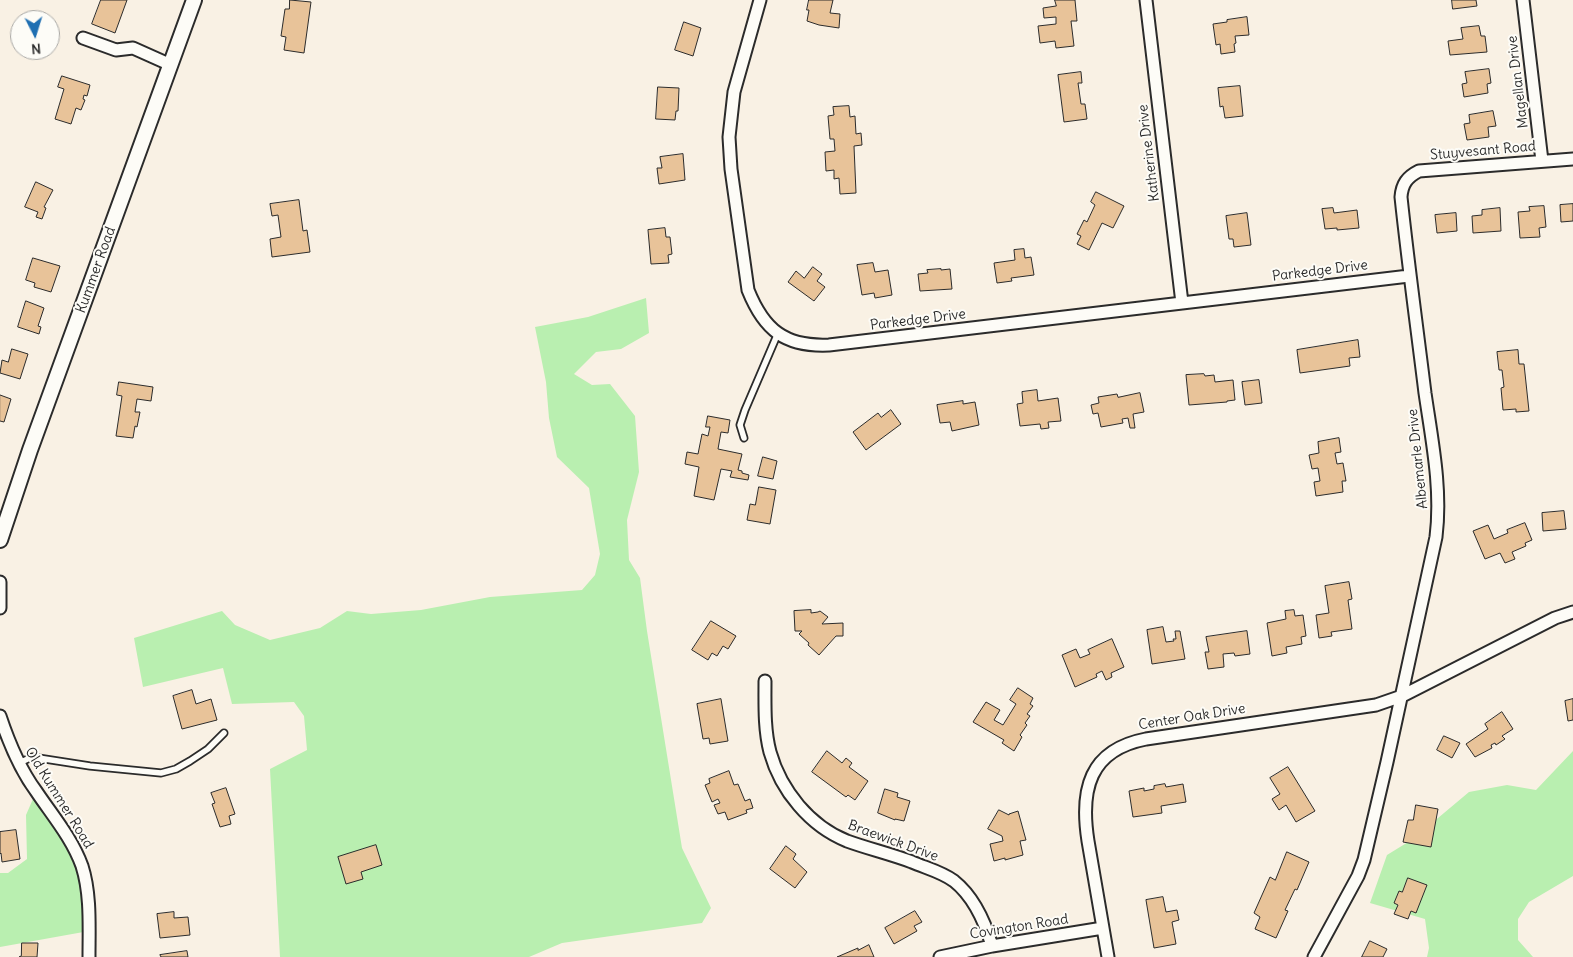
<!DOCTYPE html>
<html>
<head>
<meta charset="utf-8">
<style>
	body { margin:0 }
	#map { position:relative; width:1573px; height:957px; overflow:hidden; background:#f9f1e4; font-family:Delius,sans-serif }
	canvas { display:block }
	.north { position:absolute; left:10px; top:10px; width:50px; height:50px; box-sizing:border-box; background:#fdfcf7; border:1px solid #a9a8a5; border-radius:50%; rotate:175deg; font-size:14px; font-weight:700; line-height:20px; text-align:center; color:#2b2b2b }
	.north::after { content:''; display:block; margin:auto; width:18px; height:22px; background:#1f6fb2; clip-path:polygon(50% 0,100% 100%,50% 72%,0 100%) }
</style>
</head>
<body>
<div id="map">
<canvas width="1573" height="957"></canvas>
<div class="north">N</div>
</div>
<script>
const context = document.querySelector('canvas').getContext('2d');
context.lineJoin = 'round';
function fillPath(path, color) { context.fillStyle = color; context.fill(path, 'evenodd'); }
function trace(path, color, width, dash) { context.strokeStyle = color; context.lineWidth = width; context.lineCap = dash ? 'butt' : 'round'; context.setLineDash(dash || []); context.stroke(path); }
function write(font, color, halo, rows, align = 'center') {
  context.font = font + ' Delius,sans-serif'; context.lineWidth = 4; context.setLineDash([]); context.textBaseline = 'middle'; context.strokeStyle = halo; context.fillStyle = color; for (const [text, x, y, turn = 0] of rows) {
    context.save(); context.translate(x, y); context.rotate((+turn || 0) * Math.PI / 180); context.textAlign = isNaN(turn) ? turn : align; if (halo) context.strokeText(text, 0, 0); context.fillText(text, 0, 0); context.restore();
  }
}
fillPath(new Path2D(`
	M646 298 649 333 621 349 596 352 574 374 592 385 610 384 635 416 639 472 627 520 629 560 640 578 647 631 682 848 711 908 702 923 562 943 529 957H280L270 769 307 750 304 716 294 702 232 704 223 668 143 687 134 638 222 611 235 625 270 640 320 628 347 611 371 614 421 610 490 597 582 590 595 575 600 554 589 488 557 457 549 418 546 382 535 327 588 317Z
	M1573 751V876L1529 902 1518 919V940L1533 957H1427L1429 948 1425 919 1370 903 1387 855 1413 839 1469 792 1507 785 1536 790Z
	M36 792 76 851 89 931 0 947V873H8L27 859 26 815Z`), '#b9efb0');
const building = new Path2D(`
	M101 0H127L115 33 92 24Z
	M290 0 311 2 304 53 284 50 286 37 281 36 285 9H289Z
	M809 0H833L830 13 840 14 839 28 819 25 807 21 809 10H807Z
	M1055 0H1075L1077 21H1071L1074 46 1056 48 1055 41 1040 43 1038 26 1056 24V17L1044 18 1043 8 1056 6Z
	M1452 0H1476L1477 6 1453 9Z
	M1247 17 1249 35 1235 36 1236 43 1234 44 1235 52 1221 54 1220 44 1216 45 1213 24 1227 22V20Z
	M684 22 701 28 693 56 675 50Z
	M1479 26 1481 36H1485L1487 52 1450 55 1448 41 1463 39 1461 28Z
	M1489 69 1491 83 1487 84 1488 93 1464 97 1462 84 1467 83 1465 72Z
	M1081 72 1082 83H1078L1081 104H1085L1087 119 1064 122 1058 75Z
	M62 76 90 85 87 96 84 95 83 99 85 100 81 110 76 108 71 124 55 119 64 89 58 87Z
	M1240 86 1243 116 1225 118 1223 106 1220 107 1218 88Z
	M658 87 679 88 678 111H676L675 120 656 119Z
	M849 106 850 117 855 116 856 134 861 133 862 145 854 146 856 193 840 194 839 178 834 179V170L826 171 825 152 835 151 834 139H830L828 116 834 115 833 107Z
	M1493 111 1496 126 1488 127 1489 137 1467 140 1464 124 1470 123 1469 115Z
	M683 154 685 180 659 184 657 168H662L660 157Z
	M36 182 53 190 44 207 46 208 42 219 36 217 38 212 25 207Z
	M1096 192 1124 206 1113 228 1102 223 1089 250 1077 244 1081 236 1077 234 1084 220 1087 222 1095 205 1091 202Z
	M299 200 303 231 307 230 310 252 272 257 270 239 281 237 278 215 272 216 270 204Z
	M1573 204V221L1561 222 1560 205Z
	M1544 206 1546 227 1539 228 1540 237 1520 238 1518 212 1530 211 1529 207Z
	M1333 208 1334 213 1357 210 1359 228 1337 230V228L1325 229 1322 209Z
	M1500 208 1501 231 1473 233 1472 216 1482 215V210Z
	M1247 213 1251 245 1234 247 1233 239H1229L1226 216Z
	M1456 213 1457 231 1437 233 1435 215Z
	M665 228 666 237H670L672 254 668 255 669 263 651 264 648 230Z
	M1024 249 1025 258 1031 257 1034 275 1011 278 1012 281 997 283 994 263 1015 260 1014 250Z
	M33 258 60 266 51 292 34 287 35 283 26 280Z
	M873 263 875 272 888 270 892 295 875 298 874 293 862 295 857 265Z
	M813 267 822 274 817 281 825 287 814 301 788 282 796 271 804 278Z
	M941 269V270L950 269 952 289 920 291 918 274 928 273 927 270Z
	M26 301 44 308 38 326 41 327 39 334 18 327Z
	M1358 340 1360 357 1349 358 1350 366 1300 373 1297 350Z
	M12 349 28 354 20 379 0 373 2 360 8 362Z
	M1518 350 1519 364H1524L1529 411 1516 412V409L1503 410 1501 388 1504 387 1502 370H1499L1497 352Z
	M1204 374 1205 376 1214 375 1215 382 1233 380 1235 400 1227 401V402L1189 405 1186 375Z
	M1259 380 1262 403 1245 405 1242 382Z
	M119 382 153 387 151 401 137 399 135 412H140L137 427 135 426 133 438 116 436 122 396 117 395Z
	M1037 390 1038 401 1058 398 1061 421 1048 422 1049 428 1041 429 1040 424 1020 426 1017 404 1023 403 1022 392Z
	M1140 393 1144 412 1133 414 1135 428H1130L1128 418 1122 419 1123 423 1101 427 1098 413 1093 414 1091 405 1099 403 1098 397 1117 394 1118 397Z
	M0 395 11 399 4 422 0 421Z
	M963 401V404L975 402 979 425 952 431 950 422 940 423 937 405Z
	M891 410 901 424 866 450 853 432 878 413 881 417Z
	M708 416 730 420 728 433 721 432 718 449 742 454 738 470 742 471V473L749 475 748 480 730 477 732 471 721 469 714 500 694 496 699 467 685 464 687 452 698 454 702 434 708 436 710 427H706Z
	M1339 438 1341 452 1335 453 1337 464 1343 463 1346 481H1342L1343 492 1316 496 1314 482 1320 481 1318 468 1312 469 1309 455 1319 453 1318 442Z
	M763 457 777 461 773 479 758 476Z
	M759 487 776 490 770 524 747 520 750 504 755 505Z
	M1564 511 1566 529 1543 531 1542 513Z
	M1525 523 1532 540 1525 543 1526 546 1512 552 1515 559 1505 563 1500 553 1485 559 1473 531 1488 525 1494 539 1508 533 1507 530Z
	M1349 582 1352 599 1348 600 1352 629 1331 632 1332 636 1319 638 1316 615 1329 613 1325 586Z
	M811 610V613L818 612 820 611 828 617 822 624 843 623V636H836L819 655 808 645 809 643 799 634 802 631H795L794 611Z
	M1294 610 1295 616 1303 615 1306 636 1301 637 1302 644 1286 647 1287 653 1272 656 1267 623 1286 619 1285 611Z
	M711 621 736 636 728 649 723 646 717 656 712 653 708 660 692 650Z
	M1163 627 1166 642 1174 641 1173 639H1176L1175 631H1180L1185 659 1152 664 1147 630Z
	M1247 631 1250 654 1235 656 1234 653 1223 654 1224 667 1208 669 1205 652H1209L1206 637Z
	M1112 639 1124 667 1111 673 1112 677 1106 680 1102 671 1096 674 1097 677 1075 687 1062 655 1076 649 1080 658 1090 654 1088 650Z
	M1018 688 1033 698 1030 704 1033 706 1027 714 1030 716 1025 723 1027 725 1020 735 1022 737 1014 751 1002 743 1004 740 973 722 986 702 1000 710 994 720 1003 725 1016 704 1010 700Z
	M192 690 196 704 211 699 217 720 182 729 173 696Z
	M721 699 728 741 710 744 709 738 703 739 697 704Z
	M1573 699V720L1568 721 1565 701Z
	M1502 712 1513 729 1502 736 1505 739 1496 745 1495 743 1491 745 1492 748 1475 757 1466 744 1488 729 1485 724Z
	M1444 736 1460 743 1452 758 1437 750Z
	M827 751 842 763 846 758 852 763 849 767 868 781 855 800 848 795 846 797 812 772Z
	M1288 767 1315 811 1296 822 1286 805 1279 810 1272 799 1280 794 1270 778Z
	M729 771 734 785 738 784 745 801 750 799 753 808 746 810 747 813 728 820 725 812 718 814 714 805 720 803 718 799 712 802 705 785 710 783 709 779Z
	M1165 784 1166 787 1183 784 1186 802 1161 806 1162 813 1133 817 1129 791 1144 788V791L1154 789V786Z
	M226 788 235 814 229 816 231 824 220 827 212 804 215 803 211 793Z
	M885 789 898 793 897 797 910 801 904 821 895 819V820L878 813Z
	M1416 805 1438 809 1431 847 1403 842 1408 820H1413Z
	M999 810 1009 815V814L1018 811 1026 840 1020 841 1023 855 1005 860V858L994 861 990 844 1003 841 1002 836 988 829Z
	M16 830 20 859 2 862 1 853 0 854V832Z
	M376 845 382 865 361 872 363 879 346 884 338 857Z
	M786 846 796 854 793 859 807 872 795 888 770 869Z
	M1287 852 1309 862 1297 890 1295 889 1285 910 1288 911 1276 938 1255 929 1260 917 1254 913 1270 877 1275 880Z
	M1408 878 1427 885 1416 913 1411 911 1408 919 1394 914 1398 905 1394 903 1399 891 1402 892Z
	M1163 897 1166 912 1177 910 1179 920 1172 922 1176 944 1154 948 1146 900Z
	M915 911 922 922 914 926 917 931 894 944 885 928Z
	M174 912V918L188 917 190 935 160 938 157 914Z
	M1370 941 1387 949 1383 957H1362Z
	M22 943H38L37 957H19L21 956Z
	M869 945 874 957H837L858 948V950Z
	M187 951 188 957H161L160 955Z`);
fillPath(building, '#e8c399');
trace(building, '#2b2b2b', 1);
const service = new Path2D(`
	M744 438 740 425 745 410 778 333
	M19 763 32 757 90 766 161 773 176 769 190 761 208 749 224 733`);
const minor = new Path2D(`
	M760 0 734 92 729 137 731 169 748 290C764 330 785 347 829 345L1409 276
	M1146 0 1182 303
	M1523 0 1542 161
	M83 38 116 50 133 48 171 65
	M0 582V608
	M765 681C765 704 764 729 770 752 781 791 810 826 847 841 869 849 891 854 912 862 926 868 942 872 954 881 974 897 985 922 992 946
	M0 716C9 743 19 768 36 791 52 815 72 838 82 866 91 894 89 927 89 957
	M940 957 992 946 1103 928
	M1108 957 1088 841C1080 790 1089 750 1146 739L1376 705 1402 696 1555 618 1573 612
	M1314 957 1358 876 1364 860 1387 762 1436 537C1442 489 1432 441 1425 393 1417 328 1408 263 1401 197 1402 184 1407 177 1419 171L1573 159`);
const tertiary = new Path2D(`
	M0 540 30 450 194 0`);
trace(service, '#2b2b2b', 9);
trace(minor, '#2b2b2b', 15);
trace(tertiary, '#2b2b2b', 18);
trace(service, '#fdfcf7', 5.5);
trace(minor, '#fdfcf7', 11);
trace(tertiary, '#fdfcf7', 14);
write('14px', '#2b2b2b', '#fdfcf7', [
	["Magellan Drive",1518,82,-97],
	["Stuyvesant Road",1483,151,-5],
	["Katherine Drive",1149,153,-97],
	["Kummer Road",96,270,-70],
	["Parkedge Drive",1320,271,-7],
	["Parkedge Drive",918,320,-7],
	["Albemarle Drive",1418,459,-96],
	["Center Oak Drive",1192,717,-9],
	["Old Kummer Road",59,798,58],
	["Braewick Drive",893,841,20],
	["Covington Road",1019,927,-9]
]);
</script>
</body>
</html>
